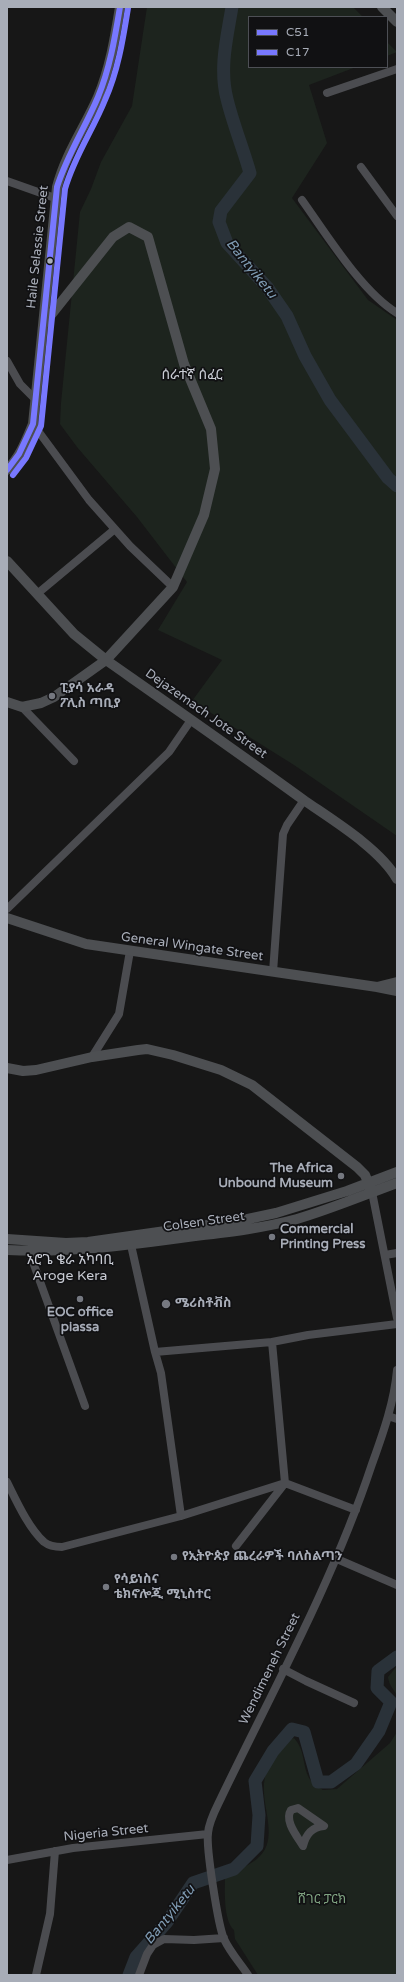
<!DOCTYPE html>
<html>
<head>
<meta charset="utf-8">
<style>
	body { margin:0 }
	#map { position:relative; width:404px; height:1982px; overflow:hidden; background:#171717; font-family:"Varela Round",sans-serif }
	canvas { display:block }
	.frame { position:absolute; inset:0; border:8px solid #a8adb8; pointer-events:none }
	.legend { position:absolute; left:248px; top:16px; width:140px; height:52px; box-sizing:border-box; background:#111113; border:1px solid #4d4f55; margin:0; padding:5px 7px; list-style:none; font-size:12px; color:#a8adb8 }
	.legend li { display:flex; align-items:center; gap:8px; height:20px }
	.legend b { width:20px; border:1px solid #4d4f55 }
</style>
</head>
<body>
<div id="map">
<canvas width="404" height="1982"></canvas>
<div class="frame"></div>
<ul class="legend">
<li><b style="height:5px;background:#7878ff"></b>C51</li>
<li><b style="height:5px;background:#7878ff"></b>C17</li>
</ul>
</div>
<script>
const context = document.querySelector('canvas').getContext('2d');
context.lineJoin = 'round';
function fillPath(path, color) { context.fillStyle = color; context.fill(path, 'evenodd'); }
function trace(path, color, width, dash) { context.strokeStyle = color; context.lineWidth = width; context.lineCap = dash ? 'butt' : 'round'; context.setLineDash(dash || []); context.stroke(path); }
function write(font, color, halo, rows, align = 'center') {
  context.font = font + ' "Varela Round","Noto Sans Ethiopic",sans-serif'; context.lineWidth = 3.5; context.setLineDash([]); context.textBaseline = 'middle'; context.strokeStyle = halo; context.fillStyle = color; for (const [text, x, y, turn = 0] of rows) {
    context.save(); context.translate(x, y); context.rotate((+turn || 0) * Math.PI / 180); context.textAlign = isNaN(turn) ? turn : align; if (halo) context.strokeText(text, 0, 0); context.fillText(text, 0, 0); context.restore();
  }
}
fillPath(new Path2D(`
	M147 7H353L363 17H249V67H356L309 85 327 143 292 198 368 300 397 320V836L294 765 192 701 222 660 158 630 187 582 137 517 77 447 60 424 61 403 80 212 91 189 101 162 132 106Z
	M387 42 397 52 387 56Z
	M397 1666V1696C394 1689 389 1686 388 1677Z
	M397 1732V1975H258L235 1939 234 1930C223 1920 225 1890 225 1875 236 1870 252 1865 260 1856 277 1839 264 1811 264 1791 263 1771 274 1744 294 1738 307 1752 301 1769 312 1782 315 1786 320 1788 323 1790L337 1789 390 1743Z`), '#1d241e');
trace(new Path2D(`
	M232 7C227 37 219 68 227 99 233 124 243 148 250 173L221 211 219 222 227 243 267 287 287 316 305 356 330 400 388 478 397 486
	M129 1975 136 1957 167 1922 193 1883 234 1869 257 1846 259 1815 255 1781 273 1751 292 1729 304 1732 318 1782H331L356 1764 379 1731 391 1702 377 1688 378 1671 397 1657`), '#2a3239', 13);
trace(new Path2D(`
	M327 93 397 69
	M361 167 397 216
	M7 181 55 198
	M302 200C327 235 362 292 397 313
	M7 361 20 384 35 399
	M33 424 89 500 130 546 173 587
	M37 594 115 529
	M22 707 74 761
	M7 909 169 752 191 720
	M273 972 283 834 287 825 304 800
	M92 1057 119 1014 130 951
	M372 1192 397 1318
	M131 1245 155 1352 272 1342
	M29 1251 85 1406
	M385 1255 397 1253
	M155 1352 161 1373 181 1516
	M388 1416 397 1419
	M7 1482C17 1502 28 1527 44 1542 49 1546 56 1547 62 1547L181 1516 285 1483 272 1342 308 1335 397 1324
	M236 1546 285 1483 356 1510
	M337 1559 397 1585
	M283 1669 306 1681 354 1703
	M298 1808 324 1826C312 1827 306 1834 303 1846 297 1836 284 1821 291 1810Z
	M7 1860 73 1848 208 1834
	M36 1975 50 1914 55 1851
	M139 1975 147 1954 153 1945 164 1939 194 1940 224 1938
	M248 1975C240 1963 230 1952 224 1939 218 1925 206 1848 208 1833 209 1820 217 1807 222 1796 274 1688 333 1581 371 1467 382 1436 394 1404 397 1370`), '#4b4c50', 8);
trace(new Path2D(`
	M382 7 397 22
	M7 470C20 457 26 441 33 424L57 187C65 155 85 127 98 97 110 68 115 38 120 7
	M7 561 74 634 106 660C173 707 239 753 305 801 334 821 380 849 397 879
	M7 702 22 707 41 703 54 697 106 660 173 587 204 515 215 469 211 429 184 364 148 237 129 227 113 237 43 325
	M7 918 86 944 377 987 397 991
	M377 987 397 982
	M7 1068 23 1071 36 1070 92 1057 138 1050 147 1049 173 1055 221 1070 252 1085 357 1167 365 1175 372 1192
	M7 1239 66 1243 88 1242 243 1220 276 1213 347 1191 397 1172
	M7 1250C72 1253 130 1245 195 1236 229 1232 264 1228 297 1219 331 1209 364 1195 397 1183`), '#4d4f52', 10);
trace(new Path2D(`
	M7 470 19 454 33 424 57 187C67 155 85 128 98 97 110 68 115 37 120 7`), '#7878ff', 6);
trace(new Path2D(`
	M13 475 26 458 41 426 65 189C74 157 93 130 105 100 118 71 123 39 128 8`), '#7878ff', 6);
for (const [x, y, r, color] of [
	[50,261,3.5,"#a8adb8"],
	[52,696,4,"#757880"],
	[341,1176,4,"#757880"],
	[272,1237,4,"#757880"],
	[80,1299,4,"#757880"],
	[166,1304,5,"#757880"],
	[174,1557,4,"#757880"],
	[106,1587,4,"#757880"]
]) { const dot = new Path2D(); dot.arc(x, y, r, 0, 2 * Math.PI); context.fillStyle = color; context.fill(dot); trace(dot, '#111113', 1.5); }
write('13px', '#a8adb8', '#111113', [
	["Haile Selassie Street",38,247,-84],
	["Dejazemach Jote Street",206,714,35],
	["General Wingate Street",192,947,8],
	["Colsen Street",204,1222,-8],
	["Wendimeneh Street",270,1669,-64],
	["Nigeria Street",106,1833,-6]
]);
write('bold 13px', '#a8adb8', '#111113', [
	["ፒያሳ አራዳ",60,689],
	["ፖሊስ ጣቢያ",60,704],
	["The Africa",333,1169,"right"],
	["Unbound Museum",333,1184,"right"],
	["Commercial",280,1230],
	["Printing Press",280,1245],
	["ሜሪስቶቭስ",175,1304],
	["EOC office",80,1313,"center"],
	["piassa",80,1328,"center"],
	["የኢትዮጵያ ጨረራዎች ባለስልጣን",182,1557],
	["የሳይነስና",114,1580],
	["ቴክኖሎጂ ሚኒስተር",114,1595]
], 'left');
write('13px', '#7fa381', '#111113', [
	["ሸገር ፓርክ",322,1900]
]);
write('italic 14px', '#7f9bb3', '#111113', [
	["Bantyiketu",251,269,51],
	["Bantyiketu",170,1915,-51]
]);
write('14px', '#c9ccd4', '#111113', [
	["ሰራተኛ ሰፈር",192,375],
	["አሮጌ ቄራ አካባቢ",70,1260],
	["Aroge Kera",70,1276]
]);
</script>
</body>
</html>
